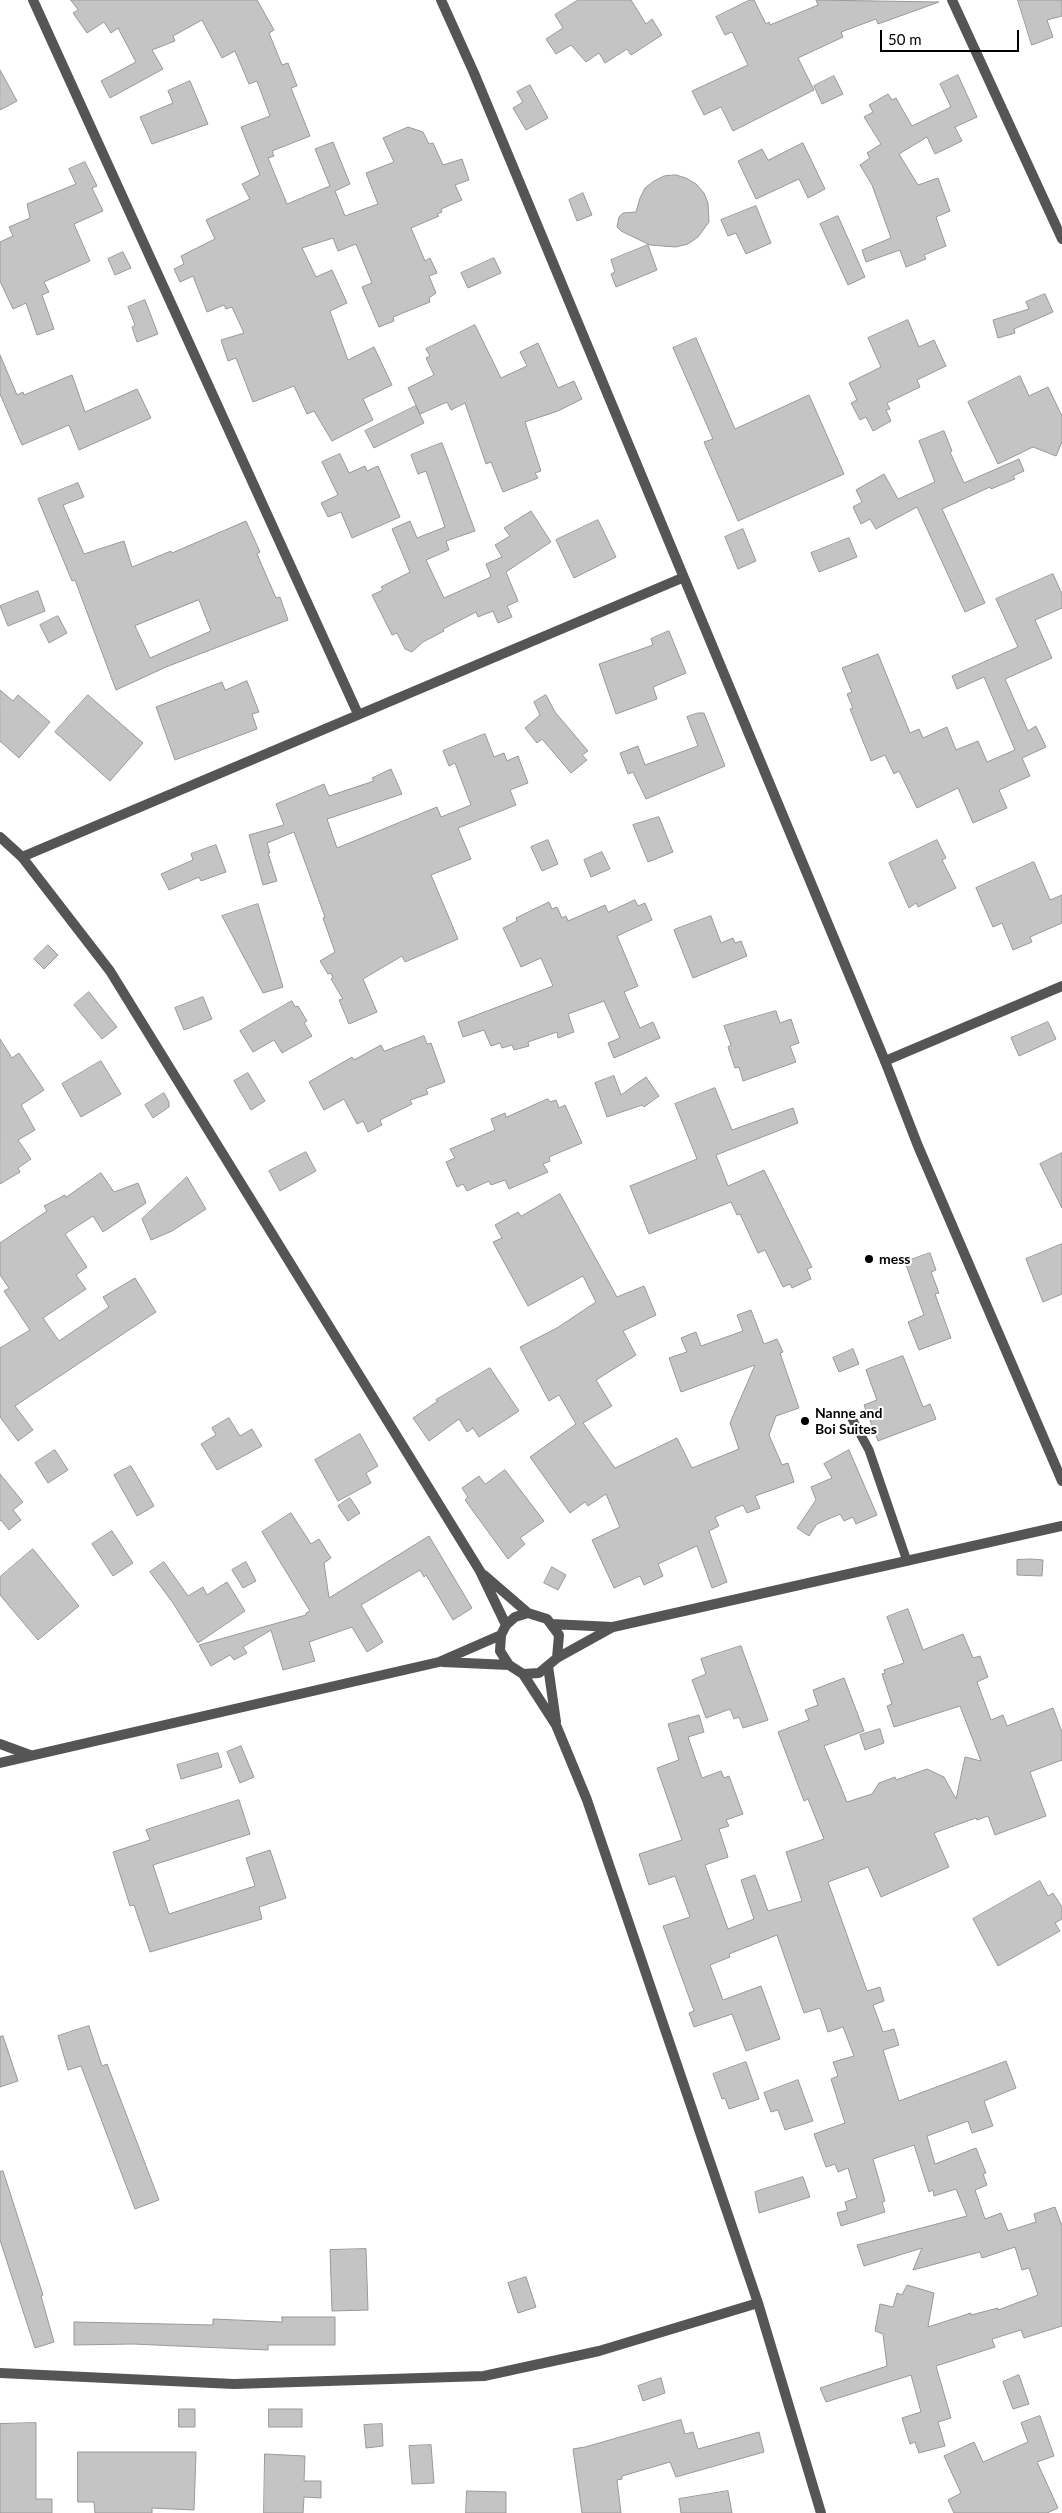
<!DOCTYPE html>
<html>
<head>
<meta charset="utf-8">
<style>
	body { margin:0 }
	#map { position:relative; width:1062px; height:2513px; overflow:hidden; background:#fff; font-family:Lato,sans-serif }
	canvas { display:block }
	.scale { position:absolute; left:880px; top:30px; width:139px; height:22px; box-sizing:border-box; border:2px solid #000; border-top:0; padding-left:6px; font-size:15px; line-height:18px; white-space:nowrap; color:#000; -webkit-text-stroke:4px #fff; paint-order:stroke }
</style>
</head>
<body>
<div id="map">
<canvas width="1062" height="2513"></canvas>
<div class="scale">50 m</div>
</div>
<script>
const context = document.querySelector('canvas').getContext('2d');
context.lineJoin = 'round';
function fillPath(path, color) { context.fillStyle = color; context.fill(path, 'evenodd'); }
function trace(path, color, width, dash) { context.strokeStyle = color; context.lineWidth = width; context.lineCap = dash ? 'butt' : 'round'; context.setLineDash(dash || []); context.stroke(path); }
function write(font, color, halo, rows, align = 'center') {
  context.font = font + ' Lato,sans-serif'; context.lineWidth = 4; context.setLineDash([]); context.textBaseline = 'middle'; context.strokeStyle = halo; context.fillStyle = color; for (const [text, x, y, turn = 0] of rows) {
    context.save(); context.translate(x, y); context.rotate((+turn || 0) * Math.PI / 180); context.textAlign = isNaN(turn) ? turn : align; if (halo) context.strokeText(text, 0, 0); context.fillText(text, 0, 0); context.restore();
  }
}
const building = new Path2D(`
	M71 0H257L274 30 269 33 282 65 288 63 297 86 291 88 310 136 272 151 274 156 268 158 287 204 330 186 315 149 333 142 350 184 335 191 345 216 378 204 366 173 394 162 383 138 408 127 423 132 429 144 433 143 443 165 462 159 469 180 455 185 462 200 441 209 442 212 437 214 439 216 411 228 425 261 430 258 437 273 429 276 436 293 429 298 430 302 393 317 394 321 379 327 362 287 372 283 356 244 338 251 333 238 302 248 316 277 332 270 347 303 330 311 348 360 374 347 392 385 363 399 373 420 332 441 314 411 307 414 294 386 253 402 236 358 228 361 221 340 244 333 232 307 226 309 224 305 207 312 193 276 180 282 174 269 184 264 181 256 215 239 206 220 250 199 242 184 260 175 241 127 270 116 257 81 249 84 235 51 222 58 202 20 173 36 175 41 152 50 163 69 110 98 101 81 136 62 118 28 111 33 104 22 87 33 73 13 78 10Z
	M578 0H631L646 24 652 19 662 35 631 55 627 49 605 63 599 53 586 62 571 45 556 54 546 39 563 28 555 15Z
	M750 0H754L766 24 769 22 770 25 818 5 816 0 939 2 878 24 876 19 841 32 843 37 798 58 814 90 733 131 721 107 704 115 692 91 748 65 732 32 725 35 716 17Z
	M1018 0H1062V16L1047 20 1053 37 1032 45Z
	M0 70 17 101 0 110Z
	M958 75 977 117 955 127 962 141 935 154 927 137 899 154 918 185 938 178 950 211 936 217 946 246 924 255 926 259 906 267 900 250 866 262 862 250 891 238 872 185 860 165 870 158 867 153 881 144 864 117 873 112 869 105 888 94 892 100 896 98 912 126 951 107 940 84Z
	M834 76 843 94 822 104 814 86Z
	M190 81 208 124 152 144 140 117 173 103 168 91Z
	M530 85 548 118 526 130 513 108 523 102 517 92Z
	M803 143 825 189 808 198 799 179 756 199 738 161 762 149 768 160Z
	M85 162 97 186 92 188 103 211 74 224 90 261 44 282 49 292 42 295 54 329 37 335 26 303 13 309 0 281V242L13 236 9 227 30 218 27 204 76 184 69 169Z
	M676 175 686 178 696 184 704 193 708 203 709 222 698 237 688 244 676 247 650 245 621 231 617 227 619 217 623 213 636 212 640 198 645 188 654 181 664 176Z
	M583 193 592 215 577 221 569 200Z
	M756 206 771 243 746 254 736 233 728 236 721 220Z
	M838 216 865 277 848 285 820 224Z
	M648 245 657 270 616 287 611 274 615 272 611 260Z
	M123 252 131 268 115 275 108 259Z
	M494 258 501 273 468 288 461 273Z
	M1045 294 1053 312 1014 329 1015 333 998 338 993 320 1029 309 1026 302Z
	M145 300 158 334 137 342 132 327 135 325 128 307Z
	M908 320 919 347 934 340 946 366 917 380 920 387 887 403 890 409 886 410 891 421 873 431 866 417 860 420 851 403 857 400 849 383 881 367 868 338Z
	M475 325 501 378 527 366 520 352 538 343 558 388 574 381 582 399 558 411 525 422 541 471 535 473 538 478 503 492 491 462 486 464 465 403 451 410 447 402 420 414 408 388 434 375 426 358 430 356 426 349Z
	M696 338 735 429 809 395 844 474 738 521 704 442 713 439 673 348Z
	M0 355 17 395 23 392 24 395 72 375 85 412 137 389 151 418 79 450 69 425 22 445 0 394Z
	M1020 376 1029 396 1048 387 1062 416V442L1056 456 1033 447 998 464 968 402Z
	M416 406 424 423 374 448 365 431Z
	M944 431 952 451 950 452 964 483 1019 459 1024 471 1013 476 1015 479 991 489 990 487 942 509 985 603 965 612 917 507 876 529 870 519 861 524 853 507 862 502 856 490 884 474 898 499 935 482 919 441Z
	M442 443 475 531 446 541 449 550 426 560 444 598 491 577 486 564 502 557 495 545 510 536 504 528 531 511 551 542 506 572 518 601 507 606 512 617 498 623 493 611 478 617 476 612 443 629 444 631 423 642 412 652 405 649 397 633 392 635 372 595 383 590 381 587 410 572 392 529 410 521 417 538 445 527 426 471 418 474 411 455Z
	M340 454 349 473 365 466 367 471 378 466 400 517 352 538 341 512 328 517 321 503 338 495 322 462Z
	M78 483 84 497 63 505 84 554 124 541 132 567 171 551 172 553 246 521 260 552 257 554 276 598 280 597 288 620 166 667 116 690 75 580 72 581 38 499ZM199 600 211 631 150 658 135 626Z
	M598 520 616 557 574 578 556 540Z
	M743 529 756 561 738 569 725 537Z
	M849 538 857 557 819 572 811 553Z
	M1053 574 1062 594V608L1035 620 1052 658 1005 679 1028 731 1036 726 1046 747 1022 758 1030 776 999 790 1007 808 973 823 958 788 917 808 899 771 894 774 885 755 871 761 850 709 853 708 847 694 852 692 842 668 878 654 910 733 919 729 923 738 947 727 956 750 978 741 987 762 1015 750 984 677 957 689 952 676 1018 647 996 599Z
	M38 591 45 611 8 626 0 606Z
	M58 616 67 633 49 643 40 625Z
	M669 631 686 673 653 687 657 699 616 714 599 664 653 645 651 639Z
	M247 681 259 712 252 714 257 729 175 760 156 707 222 682 225 690Z
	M0 690 13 701 18 695 50 722 19 758 0 741Z
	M88 695 143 743 110 781 55 732Z
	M546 695 555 712 588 751 582 755 587 760 571 773 542 739 537 743 525 728 540 715 534 702Z
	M698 713H704L725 766 646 799 633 772 628 774 620 753 638 746 645 765 698 746 687 717Z
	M485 734 494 757 504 753 507 761 518 756 528 783 510 790 516 805 458 828 471 859 431 875 458 939 405 962 402 956 363 979 377 1012 349 1024 339 1000 343 999 331 979 333 978 331 973 328 974 320 961 335 952 323 918 325 917 294 832 267 843 270 853H268L277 881 263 885 249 835 284 825 276 804 324 784 329 796 374 781 372 778 391 769 402 794 327 819 337 848 437 807 441 817 471 805 455 763 449 766 443 751Z
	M659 817 673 852 648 862 633 825Z
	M548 840 558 864 542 871 531 847Z
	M937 840 946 858 942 860 956 888 918 907 916 903 909 908 889 863Z
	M216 845 226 872 201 881 199 877 169 890 161 874 193 860 191 854Z
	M602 852 610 869 591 877 584 860Z
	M1034 862 1050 900 1062 895V923L1030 937 1032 942 1013 950 1002 923 993 927 976 888Z
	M635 900 638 906 645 903 652 920 617 936 638 986 624 992 640 1028 653 1022 660 1038 614 1058 608 1043 620 1038 604 1001 568 1014 574 1032 558 1038 557 1032 528 1042 529 1046 514 1050 512 1045 502 1048 500 1043 491 1046 484 1030 463 1037 458 1022 553 986 541 958 521 967 503 928 517 921 516 918 549 902 552 909 557 907 562 918 566 916 568 921 605 905 608 912Z
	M258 904 283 987 263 993 222 916Z
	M711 916 721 943 733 938 735 943 741 941 747 956 693 978 674 930Z
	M48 945 58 955 44 969 34 959Z
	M89 992 117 1027 102 1039 74 1005Z
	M203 997 212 1019 184 1030 175 1008Z
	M292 1001 295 1007 298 1006 307 1021 304 1023 312 1036 282 1053 274 1040 253 1052 240 1031Z
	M776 1011 780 1023 791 1019 799 1043 790 1046 796 1062 743 1081 739 1067 735 1068 728 1047 731 1045 724 1026Z
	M1048 1022 1056 1039 1019 1056 1011 1038Z
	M424 1036 427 1044 431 1043 445 1082 426 1089 428 1094 410 1100 412 1104 380 1120 382 1125 368 1132 363 1121 357 1124 344 1099 324 1110 309 1082 352 1057 354 1060 381 1045 384 1051Z
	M0 1039 12 1058 19 1053 44 1090 21 1105 35 1130 18 1140 31 1159 18 1168 20 1172 0 1184Z
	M101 1061 121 1094 81 1117 62 1084Z
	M248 1073 265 1101 251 1110 234 1081Z
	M614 1076 621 1095 646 1077 659 1096 644 1107 642 1105 607 1117 595 1083Z
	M715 1088 732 1130 793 1108 798 1123 716 1155 728 1186 764 1170 812 1267 807 1269 811 1279 792 1288 790 1284 783 1287 765 1250 758 1253 740 1214 737 1215 731 1202 649 1234 630 1186 697 1159 675 1104Z
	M164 1093 169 1102V1107L153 1118 145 1105Z
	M548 1099 550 1102 556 1100 559 1108 565 1105 582 1143 549 1157 550 1161 543 1164 548 1172 509 1189 505 1180 491 1185 489 1181 467 1191 463 1184 457 1187 446 1162 455 1158 450 1149 495 1130 491 1119 505 1113 506 1117Z
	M306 1152 316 1171 280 1191 269 1171Z
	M1062 1153V1208L1040 1164Z
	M101 1173 114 1192 138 1183 146 1203 103 1232 93 1216 65 1234 87 1267 76 1275 86 1289 43 1318 59 1341 109 1307 103 1297 135 1278 156 1312 15 1406 33 1430 18 1441 0 1417V1348L30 1330 4 1291 9 1288 0 1275V1243L47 1211 44 1206 65 1195 66 1197Z
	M187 1177 206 1209 172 1231 151 1240 142 1219Z
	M560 1194 617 1297 644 1286 656 1315 623 1331 636 1355 596 1380 612 1406 583 1423 615 1468 677 1438 692 1468 739 1449 730 1423 755 1365 681 1392 669 1358 687 1352 681 1338 696 1332 701 1346 743 1331 737 1315 751 1310 764 1344 777 1339 783 1352 780 1353 799 1408 776 1416 769 1435 782 1465 788 1463 794 1482 755 1496 760 1508 747 1513 743 1505 715 1517 719 1526 709 1531 727 1582 712 1588 697 1546 658 1564 663 1576 644 1585 640 1576 614 1588 592 1540 620 1527 606 1494 588 1506 585 1502 570 1513 530 1457 576 1424 559 1395 549 1401 520 1347 557 1328 596 1302 583 1276 528 1306 493 1242 502 1238 495 1225 518 1212 521 1216Z
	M1062 1244V1294L1043 1302 1026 1259Z
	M930 1253 936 1270 931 1272 939 1293 935 1294 951 1338 919 1350 908 1322 924 1315 905 1262Z
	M853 1349 859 1364 839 1372 833 1358Z
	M903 1356 923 1407 930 1404 936 1419 878 1441 864 1405 877 1400 866 1370Z
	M490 1368 519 1411 479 1437 473 1428 467 1432 459 1419 429 1441 413 1418 438 1401 436 1400Z
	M229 1418 240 1436 252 1429 262 1446 217 1470 201 1444 216 1435 212 1428Z
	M360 1434 378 1466 366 1473 371 1483 338 1501 315 1460Z
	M55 1450 68 1470 48 1483 35 1463Z
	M849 1450 877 1515 856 1524 853 1517 844 1521 840 1514 817 1524 809 1536 797 1528 816 1500 811 1487 832 1478 824 1464Z
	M131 1466 154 1506 137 1516 114 1475Z
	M505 1470 544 1521 520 1538 525 1544 508 1559 465 1500 468 1497 462 1488 479 1476 485 1484Z
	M0 1474 23 1502 13 1510 21 1520 9 1530 1 1520 0 1521Z
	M350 1498 360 1513 348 1521 338 1506Z
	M291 1513 311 1544 319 1539 331 1558 324 1563 329 1598 429 1536 472 1608 453 1620 426 1575 424 1577 420 1570 361 1605 383 1642 367 1652 352 1627 309 1642 315 1661 283 1670 271 1630 243 1647 247 1653 234 1660 230 1655 211 1666 199 1645 306 1615V1613L310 1611 262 1532Z
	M112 1531 133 1563 113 1576 92 1544Z
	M33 1549 79 1606 38 1640 0 1595V1577Z
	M1031 1559 1043 1560 1042 1576 1017 1575V1560Z
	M164 1562 188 1596 203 1587 207 1595 227 1582 245 1611 198 1643 173 1603 150 1572Z
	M246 1562 256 1581 243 1588 232 1570Z
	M552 1567 566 1575 558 1590 544 1583Z
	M908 1609 923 1650 963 1634 973 1658 980 1656 988 1677 977 1682 991 1720 1003 1715 1007 1726 1053 1708 1062 1732V1760L1030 1772 1046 1816 995 1835 988 1816 977 1820 976 1818 934 1833 949 1867 881 1897 868 1867 828 1882 867 1991 880 1987 884 2001 873 2005 883 2032 894 2029 899 2045 883 2050 899 2101 1006 2061 1016 2088 984 2101 993 2126 972 2133 968 2121 927 2136 935 2164 976 2148 986 2173 983 2174 987 2185 975 2190 985 2219 1001 2213 1008 2231 1036 2222 1034 2214 1055 2207 1062 2226V2326L1024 2338 1021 2330 992 2339 995 2347 936 2366 951 2418 938 2422 945 2446 919 2453 915 2442 910 2444 902 2418 921 2412 911 2375 826 2402 820 2388 887 2366 883 2334 875 2331 880 2304 893 2307 897 2293 902 2295 907 2285 934 2293 928 2327 971 2313V2315L998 2308V2310L1038 2295 1029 2268 1022 2270 1015 2247 982 2258 980 2252 913 2270 922 2248 864 2266 857 2245 967 2216 956 2189 934 2196 933 2190 929 2192 914 2145 873 2159 885 2201 882 2202 885 2212 841 2226 837 2213 847 2210 845 2202 857 2198 848 2168 838 2172 835 2164 826 2167 814 2134 845 2123 831 2079 838 2076 833 2062 854 2056 843 2027 828 2032 820 2008 804 2013 777 1935 729 1954 730 1957 710 1965 723 2000 761 1986 780 2039 746 2051 732 2014 694 2027 689 2013 694 2011 663 1926 690 1917 675 1876 649 1885 639 1854 682 1840 657 1768 679 1760 668 1724 699 1715 704 1732 688 1737 702 1778 721 1771 724 1778 729 1776 743 1814 726 1820 729 1826 719 1829 728 1857 705 1865 728 1929 754 1919 741 1880 755 1875 768 1911 802 1901 786 1852 824 1839 808 1799 804 1801 778 1732 809 1720 805 1710 818 1705 813 1690 844 1678 864 1731 824 1746 847 1802 872 1794 879 1783 895 1777 896 1780 927 1769 944 1777 956 1799 965 1757 981 1761 960 1706 894 1727 887 1706 892 1704 882 1674 885 1673 884 1670 904 1663 887 1617Z
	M741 1646 768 1720 743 1728 739 1717 734 1719 730 1709 706 1718 692 1680 706 1674 701 1659Z
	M880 1729 884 1743 865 1750 860 1735Z
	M241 1746 254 1777 240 1783 227 1752Z
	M218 1753 222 1767 181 1779 177 1765Z
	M239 1800 250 1834 153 1865 169 1914 255 1886 246 1858 270 1850 286 1898 259 1907 262 1919 150 1952 134 1905 130 1906 113 1852 150 1840 146 1830Z
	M1040 1881 1048 1896 1053 1893 1062 1907V1919L1055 1923 1060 1931 998 1966 973 1919Z
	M89 2026 102 2066 107 2064 159 2200 135 2209 81 2066 68 2070 58 2036Z
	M3 2036 18 2081 0 2087V2037Z
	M746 2062 759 2099 729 2109 725 2098 722 2099 713 2074Z
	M798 2080 813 2121 785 2130 778 2110 771 2112 764 2093Z
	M3 2171 43 2295 41 2296 54 2342 35 2348 0 2240V2172Z
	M803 2177 810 2197 759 2213 755 2192Z
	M366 2249 368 2310 332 2311 330 2250Z
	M526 2277 536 2307 518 2313 508 2283Z
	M282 2317H335V2345H268V2350L133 2344 74 2345V2322L213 2325V2319L282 2322Z
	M1019 2375 1029 2404 1013 2409 1003 2382Z
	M661 2378 665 2393 643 2401 638 2386Z
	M179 2409H195V2427H179Z
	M269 2409H302V2427H269Z
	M1040 2416 1054 2456 1037 2462 1058 2508 1047 2513H954L948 2500 961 2493 944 2456 974 2442 983 2462 1028 2442 1021 2423Z
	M681 2420 685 2434 693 2432 698 2449 759 2432 764 2452 676 2477 670 2462 622 2476V2479L617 2480 621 2513H582L573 2449 585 2447Z
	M36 2423V2499H52V2513H0V2424Z
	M382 2424 383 2446 366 2448 364 2425Z
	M431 2445 434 2483 412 2484 409 2446Z
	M78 2452H196L194 2510 152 2508V2513H95L94 2502H78Z
	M265 2454 305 2456 304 2481H321V2498L304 2497 303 2513H264Z
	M467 2491 506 2492V2513H466Z
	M728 2491 732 2513H681L679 2499Z`);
fillPath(building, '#c4c4c4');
trace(building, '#999', 1);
trace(new Path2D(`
	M850 1415 869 1450 907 1561`), '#555', 9);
trace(new Path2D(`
	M33 0 358 714
	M0 837 22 857 110 971 480 1571 506 1625
	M22 857 682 578
	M885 1061 1062 986
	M484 1575 528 1613
	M551 1624 613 1627 1062 1526
	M557 1658 613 1627
	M443 1662 509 1665
	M548 1666 556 1722
	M523 1674 539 1673 557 1658 559 1635 547 1619 528 1613 515 1617 506 1625 501 1635 500 1651 509 1665 523 1674 556 1725 587 1800 758 2303 821 2513
	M0 1744 30 1755
	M0 1763 439 1662 501 1635
	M0 2373 234 2384 484 2376 599 2351 758 2303`), '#555', 10);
trace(new Path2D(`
	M441 0 474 73 885 1061 918 1146 1062 1481
	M952 0 1062 239`), '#555', 10);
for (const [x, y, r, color] of [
	[869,1259,5,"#000"],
	[805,1421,5,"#000"]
]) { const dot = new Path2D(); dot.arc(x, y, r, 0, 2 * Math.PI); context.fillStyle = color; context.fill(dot); trace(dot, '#fff', 2); }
write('bold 14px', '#000', '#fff', [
	["mess",879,1259],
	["Nanne and",815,1413],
	["Boi Suites",815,1429]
], 'left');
</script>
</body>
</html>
